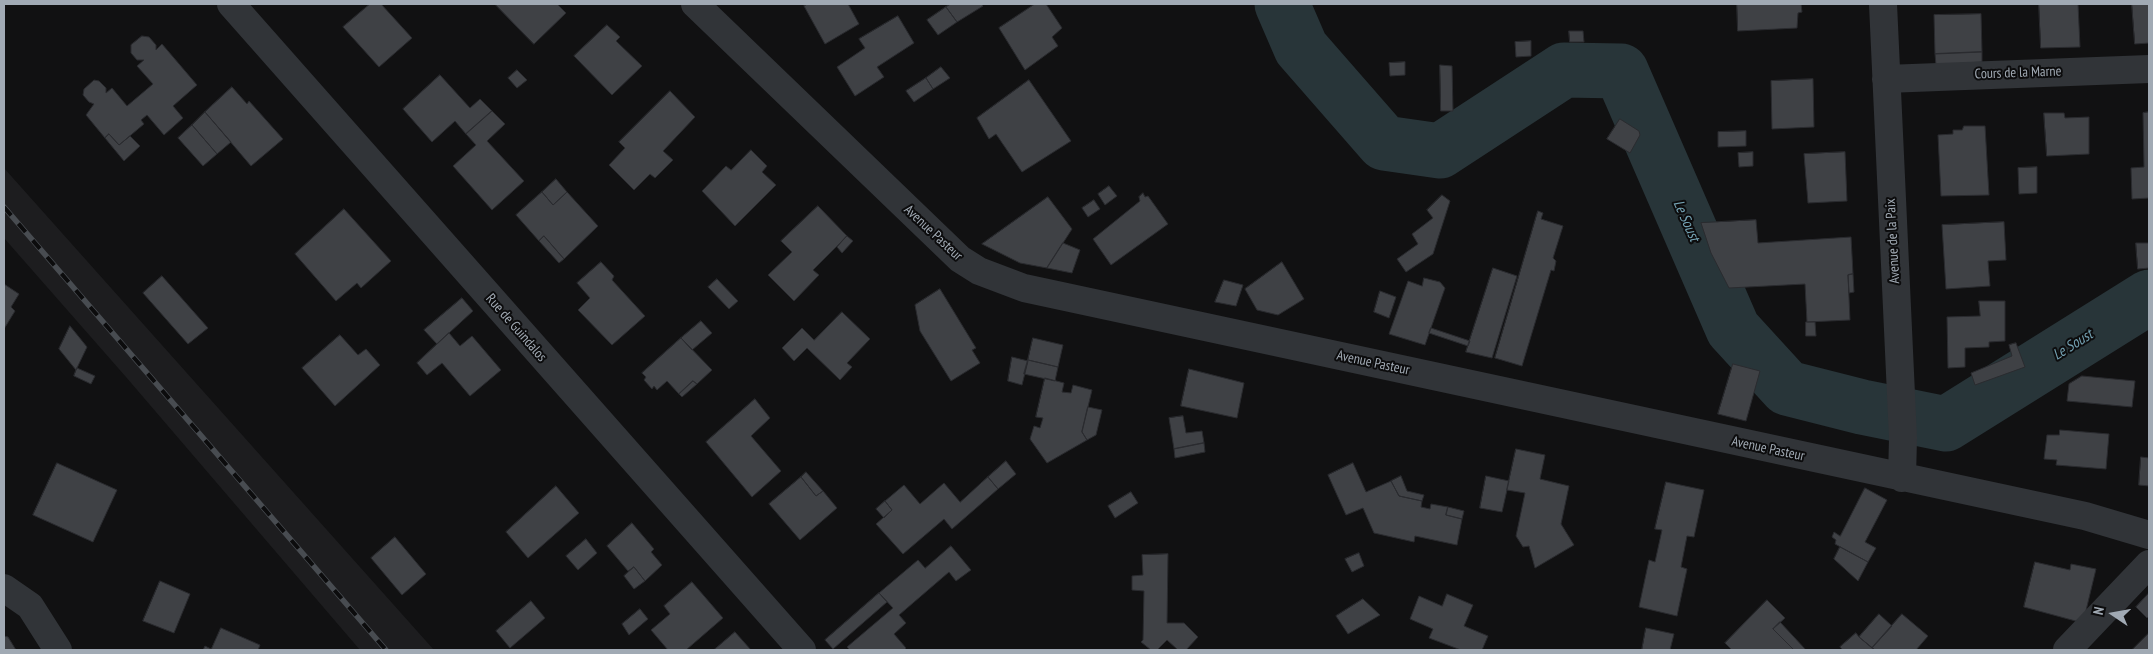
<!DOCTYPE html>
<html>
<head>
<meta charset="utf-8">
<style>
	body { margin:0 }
	#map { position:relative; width:2153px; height:654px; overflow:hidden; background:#111112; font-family:"PT Sans Narrow",sans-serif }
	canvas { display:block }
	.frame { position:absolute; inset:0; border:5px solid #a1aab4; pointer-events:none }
	.north { position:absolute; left:2088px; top:589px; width:50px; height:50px; -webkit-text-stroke:4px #0c0c0d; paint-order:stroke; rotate:282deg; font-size:14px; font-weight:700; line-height:20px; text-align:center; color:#a1aab4 }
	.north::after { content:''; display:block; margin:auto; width:18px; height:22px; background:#a1aab4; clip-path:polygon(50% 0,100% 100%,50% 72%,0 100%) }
</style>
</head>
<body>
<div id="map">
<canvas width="2153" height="654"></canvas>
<div class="frame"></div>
<div class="north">N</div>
</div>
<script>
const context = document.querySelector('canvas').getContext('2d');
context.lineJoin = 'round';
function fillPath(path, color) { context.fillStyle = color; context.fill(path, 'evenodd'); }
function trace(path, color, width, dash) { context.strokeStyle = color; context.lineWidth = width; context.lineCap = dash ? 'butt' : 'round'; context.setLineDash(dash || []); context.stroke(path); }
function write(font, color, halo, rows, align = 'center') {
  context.font = font + ' "PT Sans Narrow",sans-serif'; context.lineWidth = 4; context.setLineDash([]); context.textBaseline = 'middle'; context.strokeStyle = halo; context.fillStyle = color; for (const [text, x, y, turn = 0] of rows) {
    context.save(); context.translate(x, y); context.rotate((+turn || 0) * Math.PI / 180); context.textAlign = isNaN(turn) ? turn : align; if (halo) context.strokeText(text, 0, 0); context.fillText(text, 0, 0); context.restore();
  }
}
fillPath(new Path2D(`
	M4 168 434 650H360L126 377 4 238Z`), '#1d1d1f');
trace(new Path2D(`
	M1282 4 1301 48 1384 143 1440 151 1564 70 1621 71 1733 329 1787 388 1862 407 1946 424 2149 297`), '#283539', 55);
const building = new Path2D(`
	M370 4H381L412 38 379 67 343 27Z
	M495 4H557L566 13 534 44Z
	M808 4H848L859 24 825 44 804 6Z
	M951 4H981L983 6 957 22 946 7Z
	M1035 4H1046L1062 28 1052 37 1058 46 1025 70 999 28Z
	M1737 4H1801L1802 12 1798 13 1797 28 1738 31Z
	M2039 4H2078L2080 47 2041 48Z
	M2132 4H2149V43L2135 44Z
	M946 7 957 22 938 35 927 20Z
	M1981 14 1982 52 1935 54 1934 15Z
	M898 16 914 43 877 67 884 77 855 96 837 67 865 48 859 39Z
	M607 25 620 37 616 41 642 66 612 95 574 56Z
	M1569 31H1583L1584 42H1570Z
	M142 36 149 37 156 45V50L162 44 197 85 173 106 183 118 164 135 147 115 141 120 144 124 119 145 109 134 105 138 86 115 94 104 89 102 83 95 84 89 94 80 99 81 106 88V93L112 88 127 106 153 84 137 66 144 60H137L131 53V45Z
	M1531 41V56L1516 57 1515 42Z
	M1982 52V62L1936 65 1935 54Z
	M1405 62V75L1390 76 1389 63Z
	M1440 65 1452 66 1453 111H1441Z
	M941 67 950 78 933 89 926 78Z
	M517 70 527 80 517 88 508 78Z
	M440 75 470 108 480 99 492 111 466 134 455 121 432 142 403 109Z
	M926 78 933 89 914 102 906 91Z
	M1813 79 1814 127 1772 129 1771 81Z
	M1029 80 1071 141 1022 172 996 134 989 139 977 118Z
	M232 87 247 104 249 101 283 139 251 166 205 112Z
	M670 91 695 117 663 151 673 160 655 178 650 174 634 190 609 165 625 148 619 142Z
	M492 111 505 124 487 141 524 181 492 210 453 166 476 145 466 134Z
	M205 112 231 142 217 154 192 125Z
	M2149 112V198L2132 199 2131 168 2144 167 2143 113Z
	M2044 113H2064L2065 118 2089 117V154L2047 156Z
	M1620 119 1639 131 1640 135 1630 153 1607 139Z
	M192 125 217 154 203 166 178 138Z
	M1964 126H1985L1989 195 1941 196 1938 135 1953 134V130H1962Z
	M1746 131V146L1718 147V132Z
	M109 134 119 145 130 136 140 146 124 161 105 138Z
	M751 150 767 166 762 172 776 185 735 226 702 191 726 166 731 170Z
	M1753 152V166L1739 167 1738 153Z
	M1845 152 1847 201 1808 203 1804 154Z
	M2037 167V193L2019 194 2018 168Z
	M556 179 567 192 553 205 542 192Z
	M1109 186 1117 196 1105 205 1098 194Z
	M542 192 553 205 567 192 598 226 564 259 544 236 539 241 516 215Z
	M1143 193 1145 197 1148 196 1168 224 1111 265 1093 239 1140 201 1139 197Z
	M1442 195 1450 201 1433 254 1406 272 1397 259 1418 244 1412 234 1433 218 1427 210Z
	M1048 197 1072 229 1047 268 1020 263 982 244Z
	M1094 200 1100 209 1088 217 1082 208Z
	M818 206 847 236 813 270 819 275 794 301 768 275 792 252 781 241Z
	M344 209 391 261 361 288 357 283 336 301 295 254Z
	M1538 211 1543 213 1541 219 1563 226 1553 258 1556 261 1554 271 1551 270 1522 366 1495 358Z
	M1756 220 1758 243 1851 237 1853 274 1848 275 1850 320 1807 322 1805 284 1729 288 1711 253 1701 223Z
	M2004 222 2006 260 1988 261 1990 286 1946 289 1942 225Z
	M544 236 564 259 559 263 539 241Z
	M847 236 853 241 842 253 837 247Z
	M1063 243 1080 250 1072 273 1047 268Z
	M2136 243H2149V268L2138 269Z
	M601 262 614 276 612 280 645 316 612 345 578 310 590 298 577 283Z
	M1282 262 1304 299 1278 315 1257 310 1245 289Z
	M1493 268 1517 276 1492 358 1466 352Z
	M1853 274 1854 292 1849 293 1848 275Z
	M162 276 208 328 188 344 143 293Z
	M1424 278 1440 282 1445 288 1425 345 1389 334 1408 281 1422 286Z
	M717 279 738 301 729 309 708 287Z
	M1224 280 1243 285 1236 306 1215 302Z
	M4 284 19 294 11 307 15 311 4 329Z
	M940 289 976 348 972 350 980 363 951 381 920 331 915 305Z
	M1380 291 1396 297 1389 318 1374 312Z
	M462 298 473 311 437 344 424 330Z
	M1979 301H2005V341L1989 342V347L1965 348V367L1948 368 1947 317 1980 316Z
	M842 312 870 339 847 363 852 367 840 380 807 348 794 361 782 348 802 328 814 340Z
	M701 321 712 333 692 350 681 338Z
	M1806 322H1815L1816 336H1806Z
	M70 326 87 347 76 370 59 349Z
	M1431 328 1470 341 1468 346 1429 333Z
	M449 333 460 346 472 336 501 370 470 396 442 363 427 375 417 363Z
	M340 335 358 355 366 349 380 365 335 406 302 368Z
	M681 338 712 370 697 384 693 381 679 394 667 381 657 390 654 386 652 389 644 380 646 377 642 373Z
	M1033 338 1063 345 1058 367 1028 360Z
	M2016 343 2025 367 1975 385 1971 373 2012 356 2009 345Z
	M1012 357 1028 361 1022 385 1008 381Z
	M1028 360 1058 367 1055 381 1024 374Z
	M1733 364 1760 371 1746 421 1718 414Z
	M77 368 95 376 91 384 74 376Z
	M1189 369 1244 383 1237 418 1181 406Z
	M2082 376 2135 381 2132 407 2067 401 2069 384Z
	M1045 378 1064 383 1062 392 1071 393 1073 385 1092 390 1082 432 1087 440 1047 463 1030 439 1034 426 1040 428 1043 418 1036 417Z
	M693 381 697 384 682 397 679 394Z
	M755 399 770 418 751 436 781 471 752 497 706 442Z
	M1088 407 1102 410 1096 435 1087 440 1082 432Z
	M1183 416 1186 433 1202 431 1204 443 1174 449 1169 418Z
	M2060 430 2109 434 2106 469 2056 465 2057 460 2044 459 2047 435H2059Z
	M1204 443 1205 452 1175 458 1174 449Z
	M1516 449 1545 455 1540 479 1569 486 1561 524 1574 545 1535 568 1529 546 1523 547 1516 536 1525 493 1507 490Z
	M2141 457 2149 458V486L2139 485Z
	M1006 461 1016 474 998 489 988 477Z
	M57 463 117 490 93 542 33 515Z
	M1353 463 1366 492 1391 481 1399 496 1422 501 1421 507 1430 509 1431 504 1448 507 1446 515 1462 519 1457 545 1415 536 1414 542 1374 533 1363 508 1346 515 1328 475Z
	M806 472 823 491 816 496 801 477Z
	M1401 476 1407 491 1424 495 1422 501 1399 496 1391 481Z
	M1486 476 1509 481 1502 512 1480 508Z
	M801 477 816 496 823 491 837 508 800 540 769 504Z
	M988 477 998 489 952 529 944 519 903 554 876 524 892 510 885 501 904 485 920 504 944 483 960 502Z
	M1666 482 1704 490 1694 537 1687 536 1681 567 1687 569 1677 616 1639 607 1649 560 1655 562 1662 530 1655 529Z
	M556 486 579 513 528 558 506 532Z
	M1865 488 1887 500 1865 542 1876 548 1868 562 1835 544 1836 540 1832 537 1834 532 1840 536Z
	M1131 492 1138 503 1115 518 1108 506Z
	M885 501 892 510 884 518 876 509Z
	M1448 507 1464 511 1462 519 1446 515Z
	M632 523 654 549 651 552 662 565 645 581 634 567 628 571 607 546Z
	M395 537 426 574 402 595 371 558Z
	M586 539 597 553 578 570 566 556Z
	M951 546 971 570 956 581 949 572 899 615 906 623 894 634 906 648 904 650H850L847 647 893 608 879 593 918 560 925 568Z
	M1840 547 1868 562 1858 581 1834 559Z
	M1359 553 1364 566 1352 572 1345 559Z
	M1168 554 1167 623H1184L1198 637 1186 650H1178L1167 640 1157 650H1151L1141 642 1143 640 1144 591 1132 590V576L1143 575 1142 555Z
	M2035 562 2070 570 2071 564 2096 569 2083 623 2024 607Z
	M634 567 645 581 634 589 624 576Z
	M160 581 190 594 174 633 143 621Z
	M692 582 723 618 686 650H668L651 630 670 614 664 606Z
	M879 593 887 602 833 649 825 640Z
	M2149 593V616L2147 618 2136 607Z
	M1447 594 1473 605 1464 626 1488 636 1482 650H1461L1429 638 1433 629 1410 619 1419 596 1442 606Z
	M1363 599 1380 615 1348 634 1336 616Z
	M1767 600 1785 618 1773 629 1794 650H1732L1725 643Z
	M531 601 545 618 510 648 496 631Z
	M640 609 648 619 629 635 622 624Z
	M1879 614 1892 626 1872 648 1859 637Z
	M1902 614 1928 636 1916 650H1875L1872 648Z
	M1780 622 1806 650H1794L1773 629Z
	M221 628 260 645 258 650H203L205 646 211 649Z
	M1646 628 1674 634 1670 650H1642Z
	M735 632 751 650H714Z
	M1856 633 1859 637 1875 650H1843L1840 647Z
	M2149 633V650H2132Z
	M4 636 8 637 16 650H4Z`);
fillPath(building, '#3f4145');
trace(building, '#2a2b2f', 1);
trace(new Path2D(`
	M231 4 802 650
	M695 4 960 259 979 271 1024 288 2085 516 2149 535
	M1883 4 1903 438 1902 478
	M1886 79 2149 69
	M4 588 30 606 58 650
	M2067 650 2149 564`), '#313438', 28);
const rail = new Path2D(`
	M4 207 386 650`);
trace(rail, '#484c51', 5.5);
trace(rail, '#0c0c0d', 4, [11]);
write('14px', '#a1aab4', '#0c0c0d', [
	["Cours de la Marne",2018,73,-2],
	["Avenue Pasteur",933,233,43],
	["Avenue de la Paix",1893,241,-93],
	["Rue de Guindalos",516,328,49],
	["Avenue Pasteur",1373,363,12],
	["Avenue Pasteur",1768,449,12]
]);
write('italic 15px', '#74a2b3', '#0c0c0d', [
	["Le Soust",1686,221,66],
	["Le Soust",2073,345,-32]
]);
</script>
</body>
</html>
